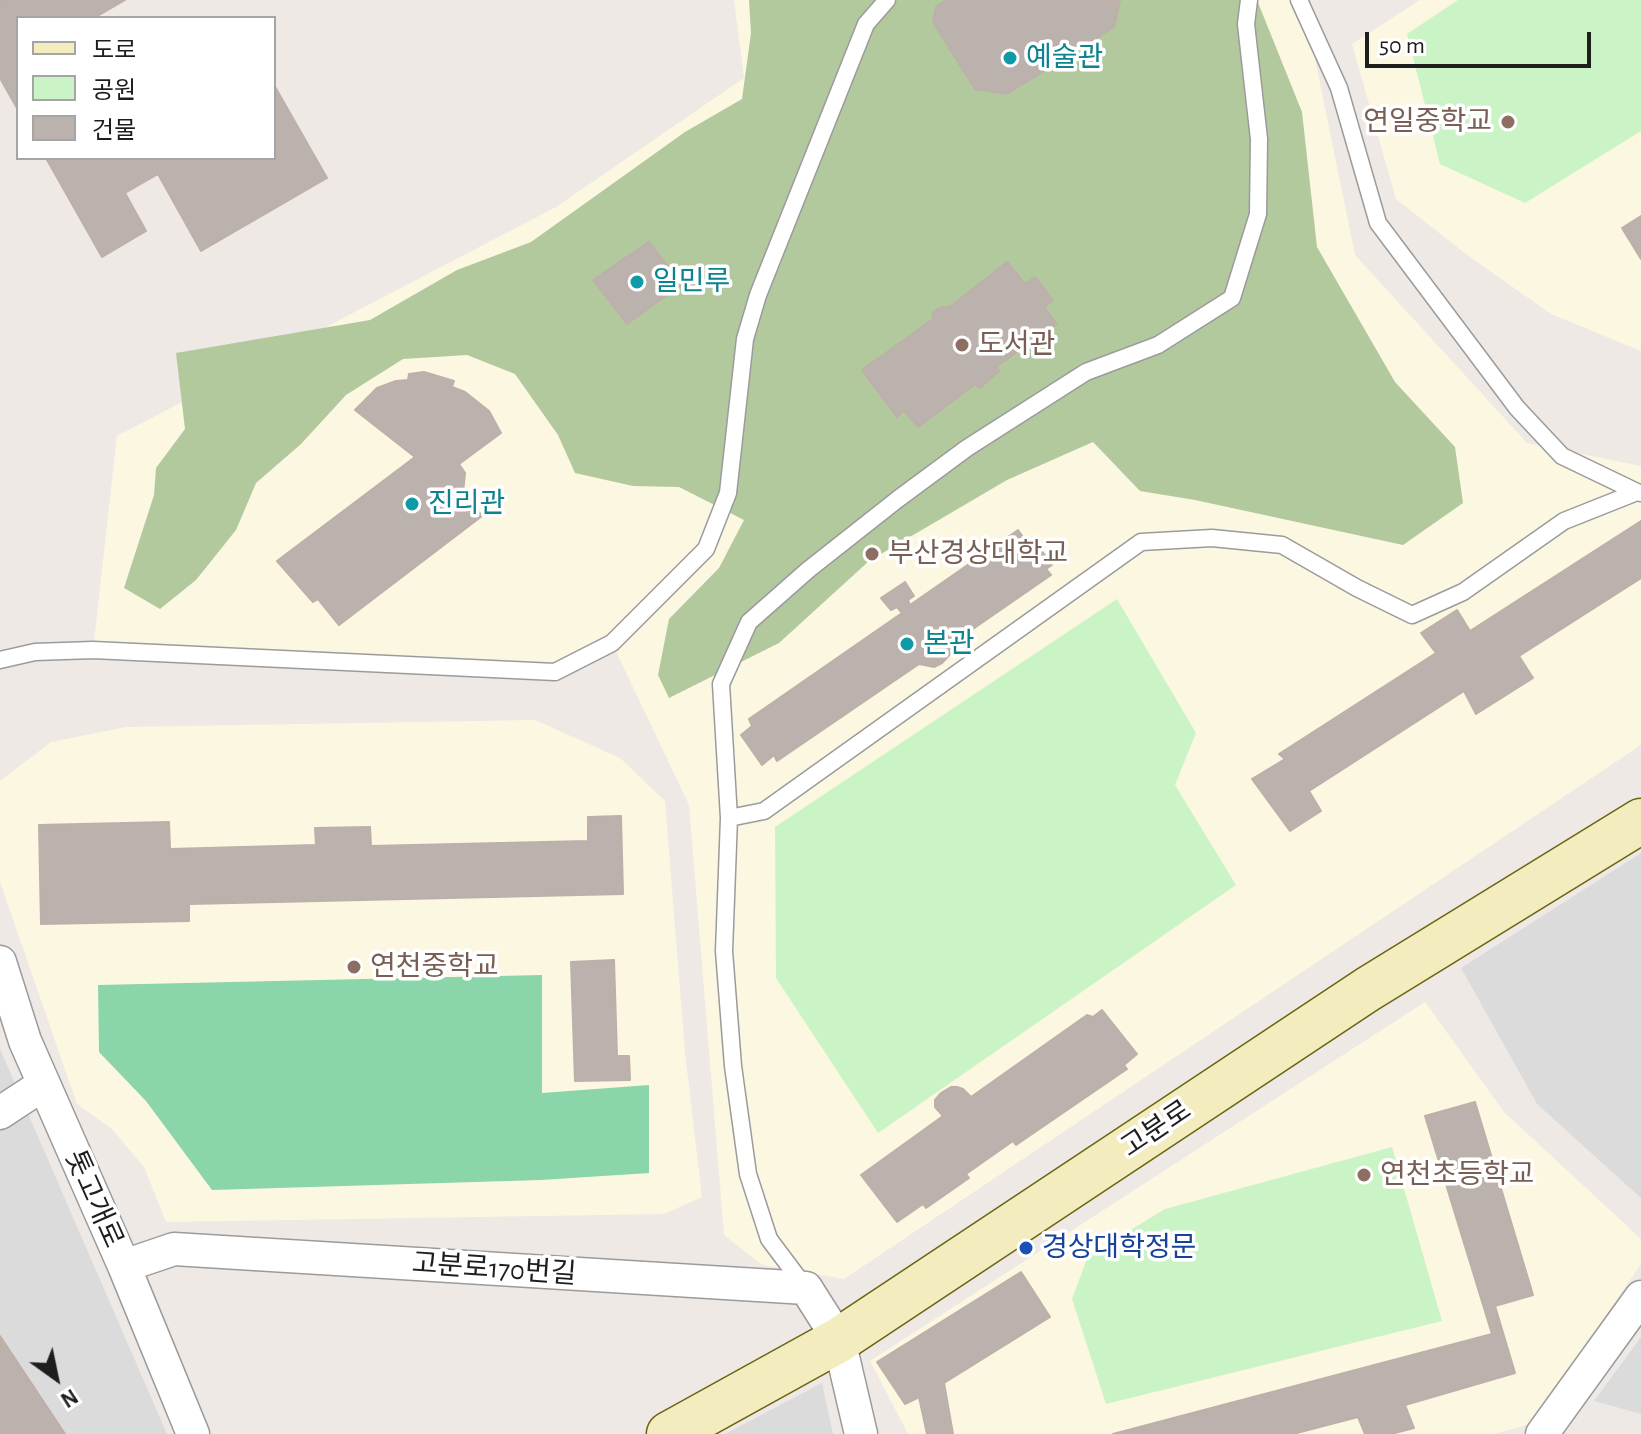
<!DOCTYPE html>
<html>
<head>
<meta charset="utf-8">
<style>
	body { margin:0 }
	#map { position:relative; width:1641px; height:1434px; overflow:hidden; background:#eee9e5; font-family:"Alegreya Sans","Noto Sans KR",sans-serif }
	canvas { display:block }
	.legend { position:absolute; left:16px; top:16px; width:260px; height:144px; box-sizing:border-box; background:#fff; border:2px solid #a5a5a5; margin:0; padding:10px 14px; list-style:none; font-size:24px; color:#1e1e1e }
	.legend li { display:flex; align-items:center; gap:16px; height:40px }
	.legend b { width:40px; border:2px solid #a5a5a5 }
	.north { position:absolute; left:16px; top:1338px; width:80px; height:80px; -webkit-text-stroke:6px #fff; paint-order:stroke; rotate:147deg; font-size:22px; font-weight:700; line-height:32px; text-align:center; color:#1e1e1e }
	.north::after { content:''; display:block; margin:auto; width:28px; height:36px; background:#1e1e1e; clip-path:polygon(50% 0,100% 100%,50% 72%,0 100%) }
	.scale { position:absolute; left:1365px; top:32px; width:226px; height:36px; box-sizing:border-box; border:4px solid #1e1e1e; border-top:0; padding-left:10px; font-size:24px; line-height:28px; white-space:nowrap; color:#1e1e1e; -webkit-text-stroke:6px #fff; paint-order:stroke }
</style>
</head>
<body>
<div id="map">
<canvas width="1641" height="1434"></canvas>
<ul class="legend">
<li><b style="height:10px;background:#f3ecbe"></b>도로</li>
<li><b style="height:22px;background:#cbf4c6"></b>공원</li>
<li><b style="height:22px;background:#bbb2ae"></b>건물</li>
</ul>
<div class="north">N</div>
<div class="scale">50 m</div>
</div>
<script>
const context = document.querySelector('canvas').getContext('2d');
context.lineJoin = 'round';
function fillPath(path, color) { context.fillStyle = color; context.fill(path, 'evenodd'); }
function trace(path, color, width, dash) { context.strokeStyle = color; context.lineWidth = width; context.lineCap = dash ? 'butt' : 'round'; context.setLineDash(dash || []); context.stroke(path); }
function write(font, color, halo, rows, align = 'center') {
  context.font = font + ' "Alegreya Sans","Noto Sans KR",sans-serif'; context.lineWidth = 7; context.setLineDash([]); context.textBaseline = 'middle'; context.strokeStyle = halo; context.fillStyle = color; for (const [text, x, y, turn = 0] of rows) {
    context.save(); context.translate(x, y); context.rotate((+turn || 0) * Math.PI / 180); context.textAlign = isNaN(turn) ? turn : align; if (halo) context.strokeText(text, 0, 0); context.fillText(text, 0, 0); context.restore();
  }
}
fillPath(new Path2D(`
	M1641 853V1198L1537 1104 1461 968Z
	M0 1049 167 1434H0Z
	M1641 1337V1414L1594 1401Z
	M822 1383 833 1434H725Z`), '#dcdbdb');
fillPath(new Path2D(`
	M734 0H1303L1355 255 1527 443 1641 466V745L844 1279 762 1265 724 1235 689 805 612 643 555 672 93 650 117 436 556 207 744 78Z
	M1420 0H1641V351L1551 314 1466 254 1396 199 1352 44Z
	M535 720 620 758 665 801 685 1053 702 1197 664 1214 166 1222 144 1167 111 1128 77 1104 0 882V781L51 742 126 727Z
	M1425 1002 1504 1112 1641 1239V1264L1531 1424 1494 1434H908L870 1361Z`), '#fcf7e0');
fillPath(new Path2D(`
	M749 0H1257L1302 112 1317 247 1395 382 1455 447 1463 503 1403 545 1195 500 1140 491 1093 442 1007 480 869 561 779 643 669 698 658 675 669 619 719 568 744 520 679 487 633 486 575 473 558 435 515 374 467 355 403 359 346 395 301 444 256 483 236 530 196 580 160 609 124 588 154 495 156 468 185 429 176 353 370 320 457 270 531 242 685 132 742 99 751 33Z`), '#b2c99e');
fillPath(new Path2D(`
	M1458 0H1641V131L1525 203 1440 164 1407 34Z
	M1117 599 1196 733 1175 785 1236 885 878 1133 776 978 775 827Z
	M1392 1147 1442 1321 1106 1404 1072 1299 1088 1256 1165 1209Z`), '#cbf4c6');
fillPath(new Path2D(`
	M542 975V1093L649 1085V1173L541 1180 212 1190 146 1101 99 1052 98 985Z`), '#8bd5ab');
const building = new Path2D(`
	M0 0H125L94 18H18V110L0 78Z
	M946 0H1120L1114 27 1007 94 975 89 933 22 936 7Z
	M274 85 327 178 201 251 158 174 125 193 146 231 102 257 46 158H274Z
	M1641 216V259L1622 228Z
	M649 242 682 284 627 324 593 280Z
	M1007 262 1025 284 1035 277 1053 300 1044 307 1057 324 997 366 999 371 980 388 975 384 918 427 904 410 897 417 862 370 932 320 933 312 942 307H950Z
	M424 372 454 381 452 387 465 392 489 411 501 433 459 464 465 473 463 493 482 516 339 625 318 599 313 602 277 561 415 457 355 410 377 388 396 381 408 380 409 374Z
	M1641 521V578L1519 656 1533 678 1476 714 1464 691 1309 791 1321 811 1290 831 1252 779 1285 759 1279 754 1436 653 1421 633 1457 610 1470 631Z
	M1018 530 1033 551 1039 547 1052 565 1046 569 1051 575 957 640 955 649 942 663 934 667 919 664 777 761 774 755 762 765 741 735 752 726 749 719 902 613 897 607 891 610 881 598 905 582 914 596 908 600 910 605Z
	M621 816 623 894 189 904V921L41 924 39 825 169 822 170 849 316 845 315 828 370 827 371 846 588 841V817Z
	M614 960 617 1056H629L630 1080 575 1081 571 962Z
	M1102 1010 1137 1054 1124 1065 1127 1069 1016 1145 1013 1141 966 1174 969 1178 926 1208 923 1204 897 1222 861 1175 943 1116 935 1107V1100L941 1093 951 1087H957L963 1089 971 1097 1087 1015 1093 1017Z
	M1475 1102 1533 1295 1495 1306 1515 1373 1405 1405 1414 1428 1391 1434H1365L1358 1417 1293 1434H1113L1492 1334 1425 1116Z
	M1021 1272 1050 1317 944 1383 953 1434H927L919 1397 905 1404 877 1362Z
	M0 1336 65 1434H0Z`);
fillPath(building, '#bbb2ae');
trace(building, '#beafa9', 2);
const service = new Path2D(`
	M1299 0 1339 88 1378 223 1517 408 1562 456 1637 492
	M0 660 35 652 93 650 555 672 612 643 706 549 728 493 745 339 758 295 866 24 887 0
	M729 818 721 684 749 622 808 570 898 499 967 448 1086 372 1158 345 1232 298 1258 214 1259 139 1246 24 1249 0
	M805 1287 769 1239 748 1174 733 1066 724 951 729 818 764 811 1141 542 1212 538 1282 545 1357 588 1412 615 1463 592 1564 521 1637 492 1641 493`);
const minor = new Path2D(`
	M0 962 25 1041 124 1266 193 1434
	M0 1113 44 1084
	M124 1266 174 1249 806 1288 839 1340 861 1434
	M1542 1434 1641 1297`);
const secondary = new Path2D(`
	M669 1434 839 1340 1368 989 1641 821`);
trace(service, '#9b9b9b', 19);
trace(minor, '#9b9b9b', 35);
trace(secondary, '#6a6410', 47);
trace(service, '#fff', 16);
trace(minor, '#fff', 32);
trace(secondary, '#f3ecbe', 44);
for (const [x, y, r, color] of [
	[1010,58,8,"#0f9aa8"],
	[1508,122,8,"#8d6e63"],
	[637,282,8,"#0f9aa8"],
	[962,345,8,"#8d6e63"],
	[412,504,8,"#0f9aa8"],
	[872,554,8,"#8d6e63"],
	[907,644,8,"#0f9aa8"],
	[354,967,8,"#8d6e63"],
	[1364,1175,8,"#8d6e63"],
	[1026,1248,8,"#1a4fb4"]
]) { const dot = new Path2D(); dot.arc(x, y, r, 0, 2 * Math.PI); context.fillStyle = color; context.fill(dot); trace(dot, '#fff', 3); }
write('28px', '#0d838f', '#fff', [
	["예술관",1026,58],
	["일민루",653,282],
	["진리관",428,504],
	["본관",923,644]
], 'left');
write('28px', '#785e54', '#fff', [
	["연일중학교",1492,122,"right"],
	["도서관",978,345],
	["부산경상대학교",888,554],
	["연천중학교",370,967],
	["연천초등학교",1380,1175]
], 'left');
write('28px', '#1e1e1e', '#fff', [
	["고분로",1156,1129,-34],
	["톳고개로",94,1199,66],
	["고분로170번길",494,1269,4]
]);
write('28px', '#164399', '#fff', [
	["경상대학정문",1042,1248]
], 'left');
</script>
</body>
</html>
